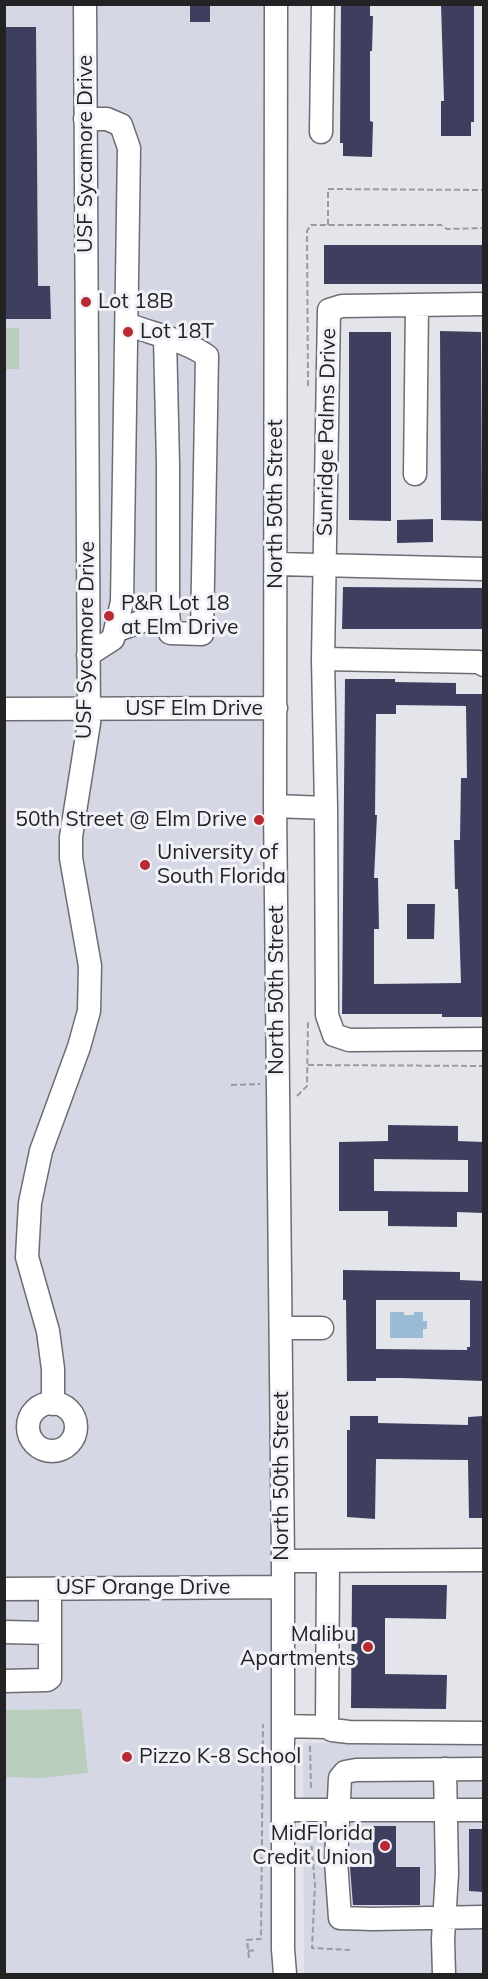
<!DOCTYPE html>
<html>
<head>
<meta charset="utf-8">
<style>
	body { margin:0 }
	#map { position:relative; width:488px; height:1979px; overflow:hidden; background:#e4e4eb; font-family:Mulish,sans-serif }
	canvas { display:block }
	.frame { position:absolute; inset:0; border:6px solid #232326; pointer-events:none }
</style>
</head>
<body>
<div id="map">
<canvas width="488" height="1979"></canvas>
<div class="frame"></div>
</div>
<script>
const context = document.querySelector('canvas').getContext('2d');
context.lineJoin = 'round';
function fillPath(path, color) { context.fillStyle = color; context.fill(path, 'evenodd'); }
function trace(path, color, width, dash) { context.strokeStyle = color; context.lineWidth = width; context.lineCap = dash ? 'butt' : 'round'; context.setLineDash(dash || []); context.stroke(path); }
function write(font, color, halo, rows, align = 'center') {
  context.font = font + ' Mulish,sans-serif'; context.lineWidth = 6; context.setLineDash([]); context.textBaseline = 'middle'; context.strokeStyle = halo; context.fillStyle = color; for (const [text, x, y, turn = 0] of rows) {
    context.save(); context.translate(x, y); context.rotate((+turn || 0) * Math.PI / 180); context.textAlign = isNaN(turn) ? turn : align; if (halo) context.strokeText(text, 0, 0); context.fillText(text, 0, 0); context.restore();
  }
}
fillPath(new Path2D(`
	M5 5H286L285 1974H5Z
	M483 1742V1974H304L303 1743Z`), '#d6d7e5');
fillPath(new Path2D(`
	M5 328H19V369H5Z
	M81 1709 88 1773 42 1778 5 1777V1710Z`), '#b8cdbc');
fillPath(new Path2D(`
	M390 1312H404V1315H414V1312H423V1321H427V1329H423V1338H390Z`), '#9abad6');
fillPath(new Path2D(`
	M190 4H210V22H190Z
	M341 4H370V16H373L372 51H370V121L373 122 372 157 343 156V143H340Z
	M441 4 474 5V122H471V136H441V101H444Z
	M4 27H36L38 286H50L51 319H4Z
	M324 245H483V284H324Z
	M440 331 481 332 482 521 441 520Z
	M349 332H391V521L349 520Z
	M433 519V542L397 543V520Z
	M343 587 483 588V629H342Z
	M345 679H395V682L456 683V694H483V1017H442V1014H342ZM396 705 466 706 467 778H461L460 840H454L455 889H458L461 983 374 984V929H379L378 878H374L377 815H375L376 714H396Z
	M407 904H435L434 939H407Z
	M388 1125 458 1126V1141L483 1142V1213L457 1212V1227L388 1226V1211H339V1142L388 1141ZM374 1159 468 1160V1192L374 1191Z
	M343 1270 460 1272V1280L483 1281V1381L403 1378H376V1381H347L346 1300H343ZM376 1300H470V1347H467V1350L376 1349Z
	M350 1416H378V1423L468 1425V1417L483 1416V1518H469L468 1460 376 1459 375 1519 347 1517V1430H350Z
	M352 1585H447L446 1619 385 1618V1674L447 1675 446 1709 351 1708Z
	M373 1826H396V1867H420V1905H353L350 1867H373Z
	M469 1829H483V1892L469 1891Z`), '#3e3f5f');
const minor = new Path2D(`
	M276 4 275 806 283 1561V1949L285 1974
	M85 119H107L121 125 129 148 122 602 113 639 88 655
	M321 132 323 4
	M165 338 168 464V612
	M415 474 417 305
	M277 564 484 569
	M115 631 168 612 170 633 202 634 207 356C185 340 152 334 127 324
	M323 659 329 310 342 306 484 304
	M484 665 479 662 323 659 326 808 327 1015 334 1035 349 1040 484 1039
	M4 709 276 708
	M275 806 326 808
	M281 1328H322
	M28 1427a24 24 0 1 1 48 0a24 24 0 1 1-48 0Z
	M53 1404V1369L48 1331 27 1257 30 1203 41 1151 79 1047 89 1011 90 966 71 858V837L89 723 85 4
	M283 1561 484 1560
	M4 1589 282 1587
	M4 1632 50 1633
	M4 1681 47 1680 50 1678V1589
	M283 1726 327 1727 332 1730 349 1732 484 1733
	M327 1727 328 1561
	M484 1769 356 1770 345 1772 340 1778 336 1861 340 1918 373 1919 484 1917
	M283 1810H484
	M444 1974 443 1939 447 1874 445 1769`);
trace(minor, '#6c6d73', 25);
trace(new Path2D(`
	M328 225V189L484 190
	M308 386 307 231 311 225H441L447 229 484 228
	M308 1065 484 1066
	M231 1085 260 1084
	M297 1096 307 1086 308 1019
	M310 1746 311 1791
	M310 1828 315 1885 312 1948 350 1950
	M248 1951 256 1950
	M249 1958 247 1940 261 1939 263 1724`), '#9a9aa0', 2, [6, 3]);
trace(minor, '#fff', 22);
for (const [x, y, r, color] of [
	[86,302,6,"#b92931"],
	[128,332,6,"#b92931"],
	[109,616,6,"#b92931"],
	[259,820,6,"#b92931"],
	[145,865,6,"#b92931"],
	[368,1647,6,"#b92931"],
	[127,1757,6,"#b92931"],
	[385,1846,6,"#b92931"]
]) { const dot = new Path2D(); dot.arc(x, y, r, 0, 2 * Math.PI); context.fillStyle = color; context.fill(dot); trace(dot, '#f1f2f8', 2); }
write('21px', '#232326', '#f1f2f8', [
	["USF Sycamore Drive",86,154,-90],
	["Sunridge Palms Drive",327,432,-89],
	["North 50th Street",276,504,-90],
	["USF Sycamore Drive",86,640,-89],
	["USF Elm Drive",194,709],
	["North 50th Street",277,990,-90],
	["North 50th Street",282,1476,-90],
	["USF Orange Drive",143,1588]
]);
write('21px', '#232326', '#f1f2f8', [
	["Lot 18B",98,302],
	["Lot 18T",140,332],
	["P&R Lot 18",121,604],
	["at Elm Drive",121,628],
	["50th Street @ Elm Drive",247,820,"right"],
	["University of",157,853],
	["South Florida",157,877],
	["Malibu",356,1635,"right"],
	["Apartments",356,1659,"right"],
	["Pizzo K-8 School",139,1757],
	["MidFlorida",373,1834,"right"],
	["Credit Union",373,1858,"right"]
], 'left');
</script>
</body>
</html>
